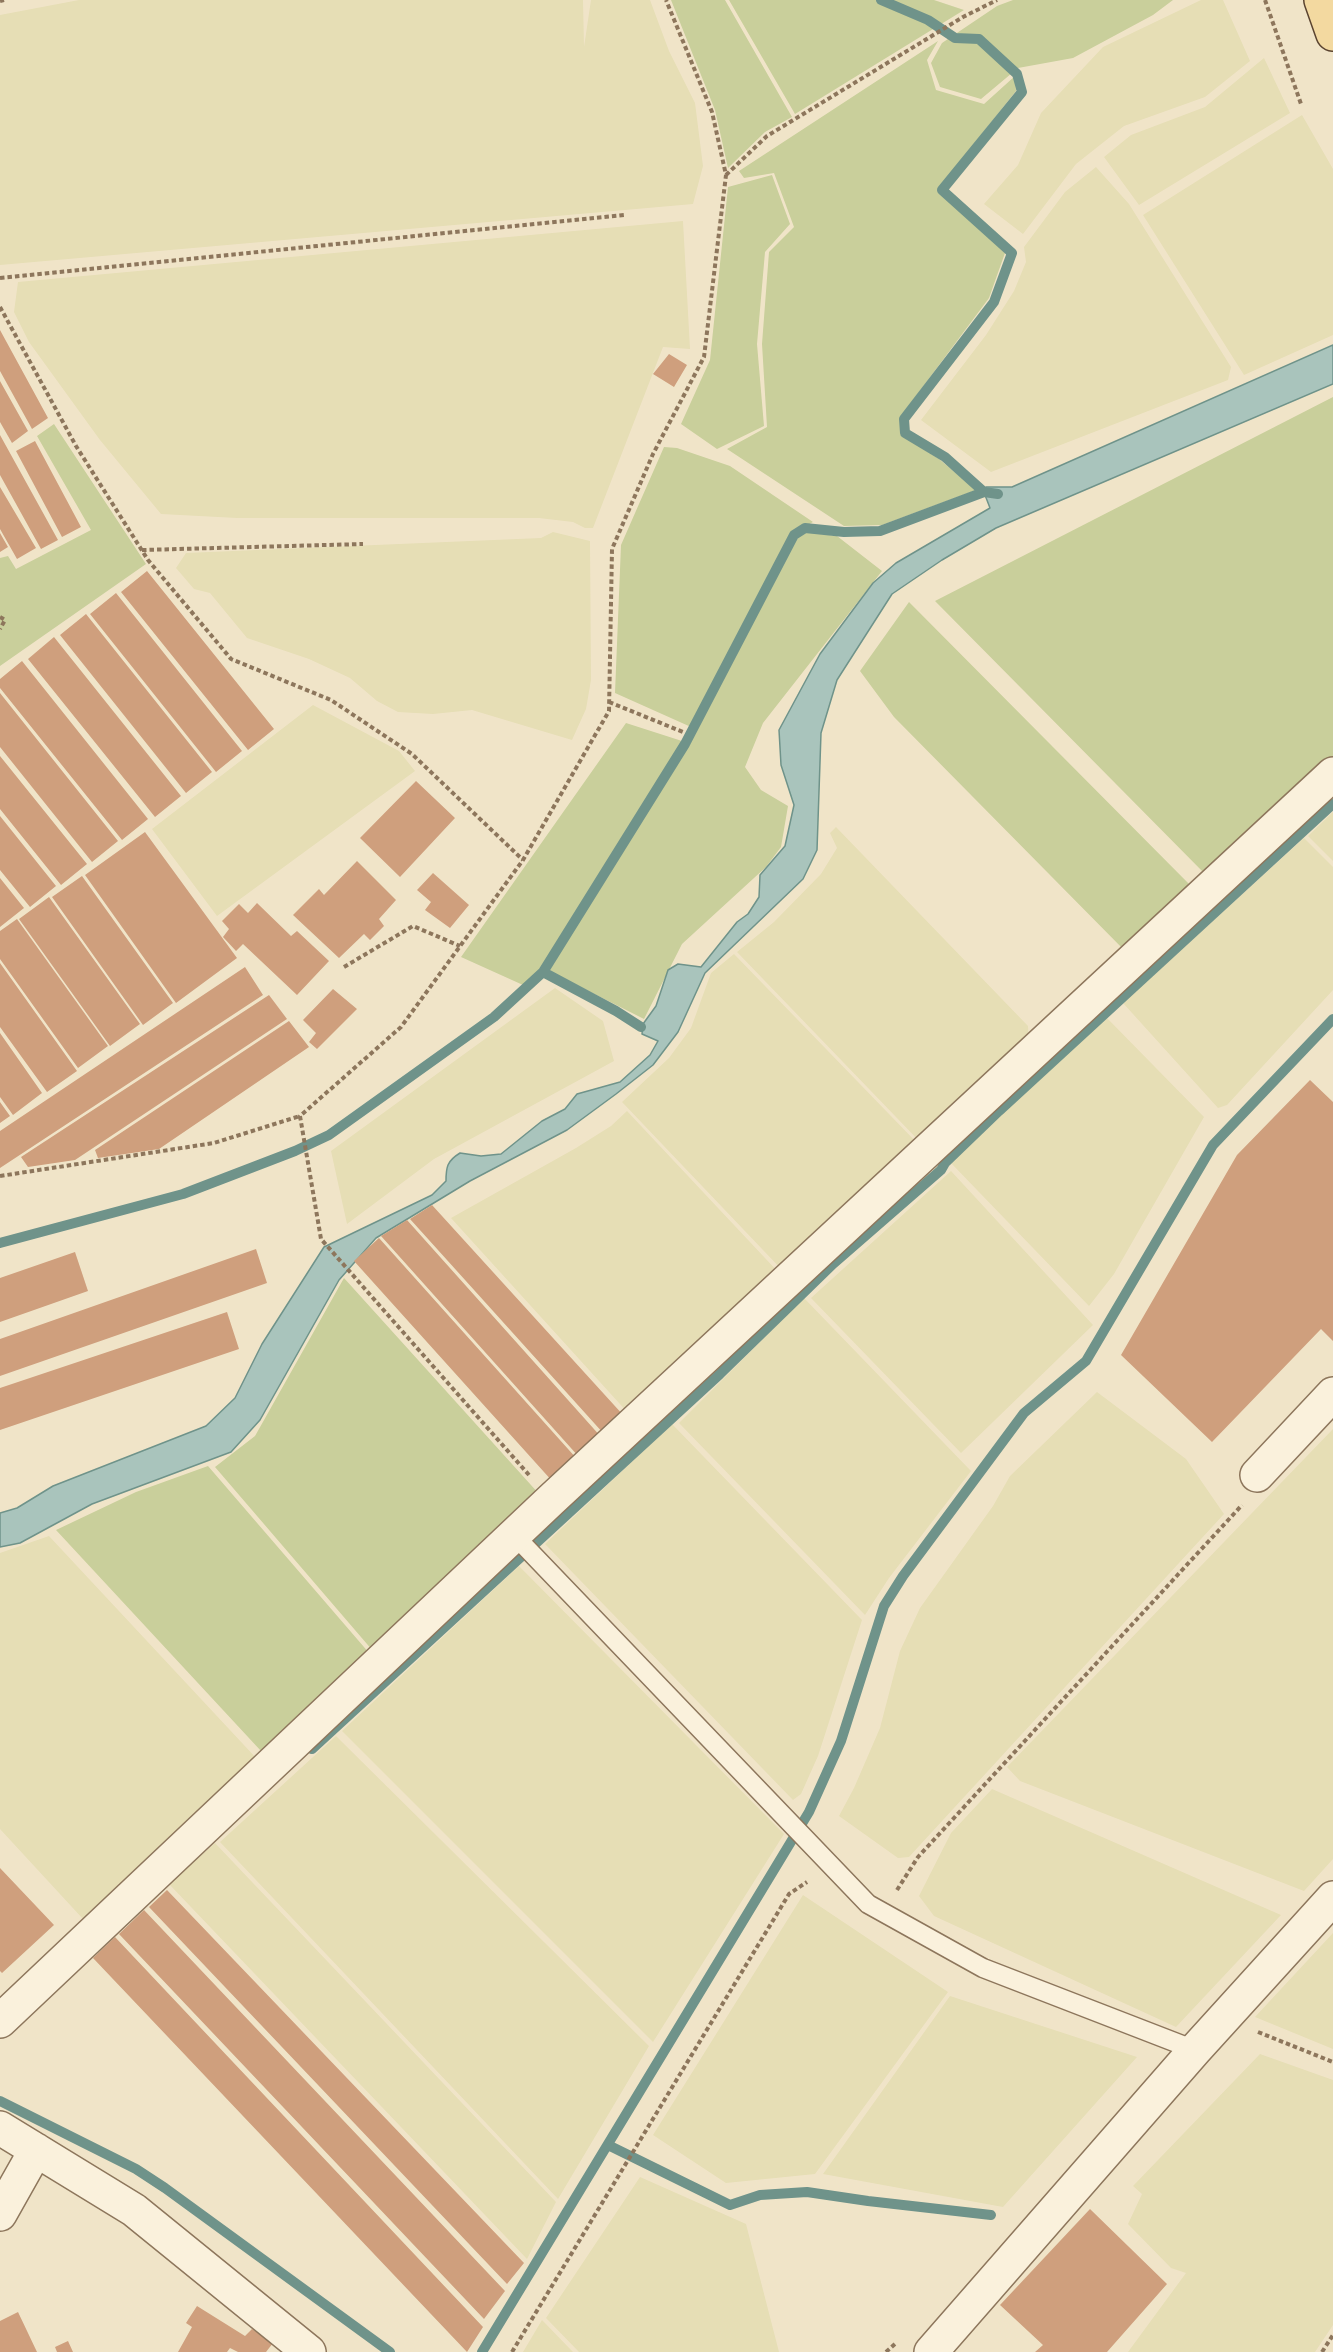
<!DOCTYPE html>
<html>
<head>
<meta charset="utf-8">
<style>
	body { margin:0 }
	canvas { display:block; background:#f0e4c8 }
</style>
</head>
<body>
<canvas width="1333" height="2352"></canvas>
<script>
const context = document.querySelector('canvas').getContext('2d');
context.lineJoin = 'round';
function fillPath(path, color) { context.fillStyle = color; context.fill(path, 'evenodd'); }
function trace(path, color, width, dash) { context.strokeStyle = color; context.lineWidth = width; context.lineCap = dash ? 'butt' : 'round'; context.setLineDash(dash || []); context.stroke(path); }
fillPath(new Path2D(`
	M79 0H583L584 47 591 0H650L669 51 695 103 703 166 693 204 0 265V15Z
	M1201 0H1223L1250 61 1205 97 1124 126 1076 164 1023 234 984 204 1018 165 1041 113 1103 47Z
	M1264 58 1290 113 1139 205 1104 157 1131 135 1205 107Z
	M1302 115 1333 169V335L1244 375 1143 215Z
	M1096 167 1129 204 1231 367 1228 380 991 472 921 420 986 335 1014 291 1026 262 1024 247 1065 192Z
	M683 221 690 349 663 347 593 528H585L573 522 539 518H237L161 514 100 440 29 342 14 312 18 282Z
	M553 532 590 541 591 680 586 709 572 740 472 710 433 714 398 712 377 701 350 678 309 659 247 638 210 593 194 589 176 568 186 553 541 538Z
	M313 705 399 751 415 771 217 916 152 829Z
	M1333 812V861L1308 836Z
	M836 827 1028 1026 1029 1047 922 1144 737 952 774 922 821 874 837 848 830 833Z
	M1304 838 1333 867V990L1227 1105 1218 1108 1123 1003Z
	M734 954 921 1147 783 1271 622 1102 669 1058 691 1028 711 973Z
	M555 988 603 1021 614 1061 434 1159 347 1224 331 1151Z
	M1106 1017 1204 1117 1114 1274 1089 1306 950 1162Z
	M627 1111 780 1274 629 1414 451 1218 576 1148 611 1126Z
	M951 1171 1093 1325 961 1453 811 1298Z
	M804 1298 971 1471 889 1578 865 1615 679 1423Z
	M1097 1392 1186 1459 1224 1514 909 1857 898 1858 839 1816 854 1788 880 1728 900 1651 920 1608 993 1506 1010 1476Z
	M672 1424 862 1620 818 1756 801 1794 793 1800 545 1544Z
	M1333 1429V1859L1304 1891 1020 1781 1007 1767Z
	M49 1536 257 1759 83 1919 0 1829V1553Z
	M519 1566 784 1834 653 2042 342 1731Z
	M336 1736 649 2046 558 2199 220 1842Z
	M992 1789 1281 1915 1176 2027 934 1916 919 1896 951 1833Z
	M215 1843 556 2202 527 2259 169 1884Z
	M803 1895 948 1992 815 2174 726 2183 653 2135Z
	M1333 1933V2049L1255 2017Z
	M950 1996 1137 2057 1003 2207 823 2174Z
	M1260 2054 1333 2080V2325L1315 2352H1128L1186 2273 1171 2268 1128 2224 1142 2194 1133 2186Z
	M640 2177 746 2224 779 2352H579L546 2318Z
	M542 2320 573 2352H523Z`), '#e6deb5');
fillPath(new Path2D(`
	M671 0H725L792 117 765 132 728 168 715 110Z
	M729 0H934L964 10 795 114Z
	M1013 0H1173L1153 15 1073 58 1018 68 981 99 940 87 931 63 942 43 997 6Z
	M938 41 927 60 936 90 984 104 1015 76 1016 91 937 190 1005 253 989 298 901 416V435L939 459 976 490 882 525 844 526 727 449 767 427 762 344 769 252 794 227 774 173 744 178 739 171Z
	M772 175 790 224 765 252 757 344 764 426 717 449 681 424 710 360 728 187Z
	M1333 397V759L1206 875 935 601Z
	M54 424 146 564 0 666V558L8 556 16 569 91 530 37 436Z
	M664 447 677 448 730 466 813 522 794 532 691 727 615 693 621 545Z
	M804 532 837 536 882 571 763 723 745 767 761 790 788 806 781 847 766 867 682 944 644 1019 547 970 686 747 796 540Z
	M909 602 1194 889 1127 953 894 717 860 671Z
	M626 723 682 741 540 970 523 985 461 957Z
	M344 1278 540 1495 373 1651 215 1467 255 1436Z
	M208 1466 370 1654 261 1751 56 1530 136 1492Z`), '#c9cf9b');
const water = new Path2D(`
	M1333 345V384L996 528 942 560 892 594 837 680 821 733 817 850 803 879 705 973 678 1032 653 1065 616 1094 567 1130 470 1181 376 1238 339 1280 260 1420 231 1452 92 1504 20 1543 0 1547V1513L17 1508 53 1486 206 1426 235 1398 262 1344 324 1247 432 1195 446 1181C446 1167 447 1161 460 1153L481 1156 501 1154 542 1121 565 1109 577 1094 620 1082 650 1055 658 1041 642 1034 643 1024 656 1006 668 970 678 964 701 967 737 922 748 914 759 897 760 875 785 846 794 805 781 765 779 730 820 654 873 583 896 563 990 508 985 495 986 487H1012Z`);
fillPath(water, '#a9c4bc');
trace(water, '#6f938a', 1.5);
trace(new Path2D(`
	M881 0 928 20 955 38 979 39 1017 74 1022 92 942 190 1012 253 994 302 904 419 905 433 945 457 984 492
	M543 972 616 1011 641 1027
	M0 1243 183 1194 295 1151 329 1135 494 1017 543 972 685 744 794 535 805 528 844 532 880 531 984 492 998 494
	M312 1749 720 1374 833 1264 941 1170 945 1163 999 1111 1333 804
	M0 2101 136 2169 165 2188 390 2352
	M608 2145 730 2205 760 2195 807 2192 868 2201 991 2215
	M482 2352 809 1812 841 1741 884 1606 903 1576 1024 1413 1086 1361 1213 1145 1333 1019`), '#6f938a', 10);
fillPath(new Path2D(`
	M0 330 48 418 32 429 0 371Z
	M669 354 687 365 674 387 653 374Z
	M0 381 28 431 12 443 0 422Z
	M0 435 58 540 41 549 0 475Z
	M35 441 81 527 62 537 16 451Z
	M0 487 36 548 17 559 0 529Z
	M0 533 8 547 0 552Z
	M147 571 274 729 248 750 121 592Z
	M116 593 242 751 216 772 90 614Z
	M86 614 212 772 186 793 60 635Z
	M54 637 181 796 155 817 28 659Z
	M22 661 148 819 122 840 0 688V679Z
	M0 693 118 841 92 862 0 747Z
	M0 756 87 864 61 885 0 809Z
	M416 781 455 818 400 877 360 838Z
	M0 816 56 886 30 907 0 870Z
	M145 832 237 958 176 1003 85 875Z
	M357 861 396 900 379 919 384 926 370 940 364 934 339 958 293 915 319 889 324 895Z
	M433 873 469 905 450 928 425 910 431 902 417 890Z
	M82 876 173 1003 143 1025 52 897Z
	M0 878 24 908 0 927Z
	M49 897 140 1024 110 1046 19 919Z
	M257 903 291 936 297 931 329 961 297 995 243 944 236 951 223 937 229 929 222 921 239 904 248 913Z
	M17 919 108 1046 78 1068 0 959V931Z
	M0 963 77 1071 47 1092 0 1027Z
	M245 967 263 995 0 1168V1131Z
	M333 989 357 1009 317 1049 309 1042 316 1033 303 1020Z
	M269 995 287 1019 75 1160 28 1167 21 1157Z
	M289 1021 309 1047 159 1149 98 1158 95 1150Z
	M0 1033 42 1093 13 1115 0 1097Z
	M1310 1080 1333 1102V1341L1321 1329 1212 1442 1121 1355 1237 1155Z
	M0 1102 10 1116 0 1123Z
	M432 1205 624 1416 604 1434 410 1219Z
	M407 1220 602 1438 579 1457 381 1236Z
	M379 1238 577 1459 553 1482 354 1261Z
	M256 1249 267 1283 0 1376V1339Z
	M75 1252 88 1291 0 1322V1278Z
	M227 1312 239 1349 0 1430V1388Z
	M0 1868 54 1925 2 1973 0 1971Z
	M167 1890 524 2263 507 2284 149 1907Z
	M144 1910 505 2291 484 2319 119 1934Z
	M115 1937 483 2327 467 2352 93 1958Z
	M1090 2209 1167 2284 1107 2352H1035L1043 2345 1000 2305Z
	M197 2306 245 2336 252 2329 273 2343 266 2352H238L230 2348 227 2352H178L192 2327 186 2323Z
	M18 2312 37 2352H0V2321Z
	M68 2341 73 2352H57L55 2347Z`), '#cf9f7d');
const lane = new Path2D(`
	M514 1535 868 1904 983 1968 1195 2050`);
const street = new Path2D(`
	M1257 1475 1333 1394
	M0 2021 551 1500 1333 774
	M0 2128 134 2210 309 2352
	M0 2214 36 2150
	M931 2352 1195 2050 1333 1898`);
const primary = new Path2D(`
	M1321 0 1333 34`);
trace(lane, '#8d765c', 21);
trace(street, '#8d765c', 36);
trace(primary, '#5b4430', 36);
trace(new Path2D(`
	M1265 0 1301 104
	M0 1 4 0
	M726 175 767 136 963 17 997 0
	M0 278 624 215
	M0 307 76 446 148 560 231 659 331 700 412 754 523 860
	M142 550 363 544
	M0 617 5 620 0 629
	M609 702 683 732
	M344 967 413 926 460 946
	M0 1176 214 1143 300 1116
	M529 1475 321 1239 300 1116 401 1027 523 860 609 711 612 549 653 454 704 357 726 175 712 112 666 0
	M897 1890 918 1857 1242 1505
	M1258 2032 1333 2062
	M512 2352 789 1894 807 1882
	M886 2352 896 2343
	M1322 2352 1333 2335`), '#8d765c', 4, [4.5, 3]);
trace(lane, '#faf1dc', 18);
trace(street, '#faf1dc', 33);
trace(primary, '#f3d9a0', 33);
</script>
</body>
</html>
